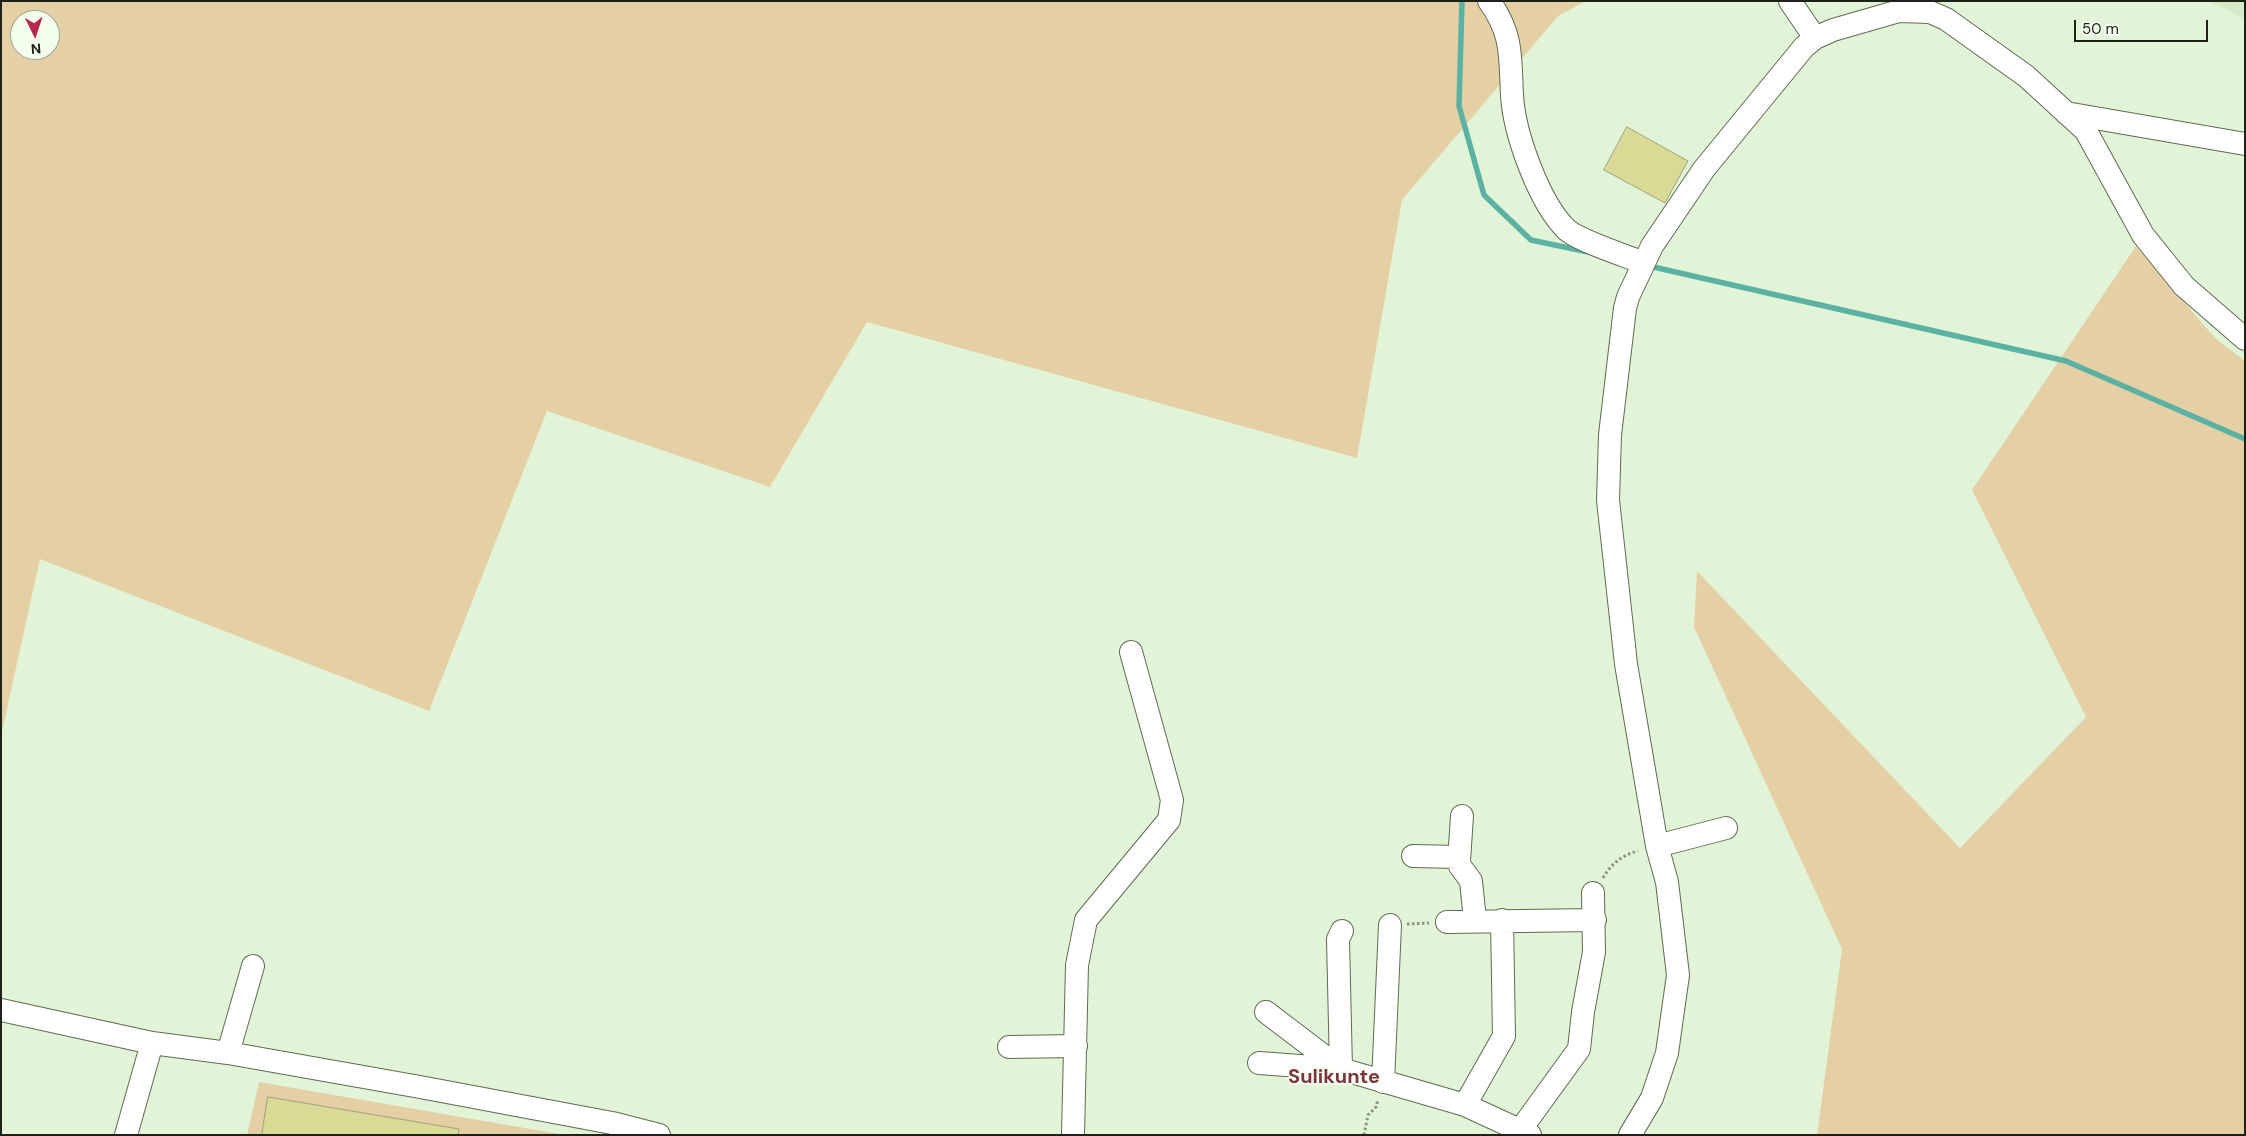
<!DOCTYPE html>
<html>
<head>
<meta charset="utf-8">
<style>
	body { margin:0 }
	#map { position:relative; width:2246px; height:1136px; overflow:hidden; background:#e2f4d7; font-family:"DM Sans",sans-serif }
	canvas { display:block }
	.frame { position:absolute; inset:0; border:2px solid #1c2218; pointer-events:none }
	.north { position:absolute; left:10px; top:10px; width:50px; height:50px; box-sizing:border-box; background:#f4feed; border:1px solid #9ea698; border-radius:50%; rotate:176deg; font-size:14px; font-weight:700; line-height:20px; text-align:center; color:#1c2218 }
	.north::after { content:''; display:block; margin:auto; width:18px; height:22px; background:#b7264c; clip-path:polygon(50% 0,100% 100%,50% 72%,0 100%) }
	.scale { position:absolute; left:2074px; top:20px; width:134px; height:22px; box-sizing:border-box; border:2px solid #1c2218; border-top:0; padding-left:6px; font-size:15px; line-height:18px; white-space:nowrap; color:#1c2218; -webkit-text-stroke:4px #f4feed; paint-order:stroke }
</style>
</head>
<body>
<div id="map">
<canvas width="2246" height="1136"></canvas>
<div class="frame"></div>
<div class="north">N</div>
<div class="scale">50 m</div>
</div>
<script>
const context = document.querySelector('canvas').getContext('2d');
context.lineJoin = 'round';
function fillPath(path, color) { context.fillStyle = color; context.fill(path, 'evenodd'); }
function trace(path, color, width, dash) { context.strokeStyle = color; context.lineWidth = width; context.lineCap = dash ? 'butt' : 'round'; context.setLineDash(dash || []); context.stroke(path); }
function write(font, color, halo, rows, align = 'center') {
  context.font = font + ' "DM Sans",sans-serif'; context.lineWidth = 4; context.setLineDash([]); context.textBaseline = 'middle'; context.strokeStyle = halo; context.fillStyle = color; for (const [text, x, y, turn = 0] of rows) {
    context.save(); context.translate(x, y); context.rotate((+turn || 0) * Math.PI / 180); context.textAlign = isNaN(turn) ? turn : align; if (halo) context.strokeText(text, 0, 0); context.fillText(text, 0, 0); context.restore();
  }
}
fillPath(new Path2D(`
	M2208 1H2245V19Z`), '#d5eac6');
fillPath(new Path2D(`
	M1 1H1586L1558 16 1402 200 1357 458 867 322 770 487 547 411 429 711 40 559 1 736ZM20 20H50V50H20Z
	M2136 246 2215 338 2245 361V1135H1817L1842 949 1694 627 1697 571 1960 848 2086 717 1972 490Z
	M259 1082 565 1135H247Z`), '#e5d0a6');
trace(new Path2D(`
	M1462 1 1459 106 1484 195 1531 240 1588 252
	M1649 266 2066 361 2245 439`), '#5bb2a3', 5.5);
const building = new Path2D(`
	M1627 127 1688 161 1665 203 1604 170Z
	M268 1097 459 1129 458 1135H262Z`);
fillPath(building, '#d9da96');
trace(building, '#9fa081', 1);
const minor = new Path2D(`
	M1489 1C1513 34 1510 57 1512 95 1514 133 1539 203 1567 230 1580 241 1626 256 1644 263
	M1790 1 1815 38
	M2066 113 2245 144
	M1462 816 1459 861 1460 866 1471 881 1475 920
	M1657 846 1726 828
	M1413 856 1459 857
	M1447 922 1595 920
	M1 1010 152 1043 228 1053 420 1087 612 1123 659 1135
	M1266 1012 1341 1069 1465 1105 1530 1135
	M1009 1047 1076 1046
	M228 1053 253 966
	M1259 1063 1341 1069 1338 939 1342 931
	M1383 1082 1390 925
	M1465 1105 1504 1036 1502 920
	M1521 1129 1579 1049 1583 1012 1594 952 1593 893
	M126 1135 152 1043
	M1073 1135 1077 965 1086 920 1169 820 1172 800 1131 652
	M1630 1135 1652 1098 1667 1053 1678 975 1667 882 1657 846 1626 664 1608 500 1610 435 1625 308 1628 297 1652 246 1704 169 1804 47 1815 38 1833 30 1899 11 1930 12 1946 19 2026 76 2086 131 2143 235 2184 286 2245 339`);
trace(minor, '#5d6b52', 24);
trace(new Path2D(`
	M1603 878C1611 864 1622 855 1638 851
	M1407 924 1429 923
	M1364 1135 1368 1115 1376 1107 1378 1099`), '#889480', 3, [2.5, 2.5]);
trace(minor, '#fff', 22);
write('bold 20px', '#7c3440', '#f4feed', [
	["Sulikunte",1334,1078]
]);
</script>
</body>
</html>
